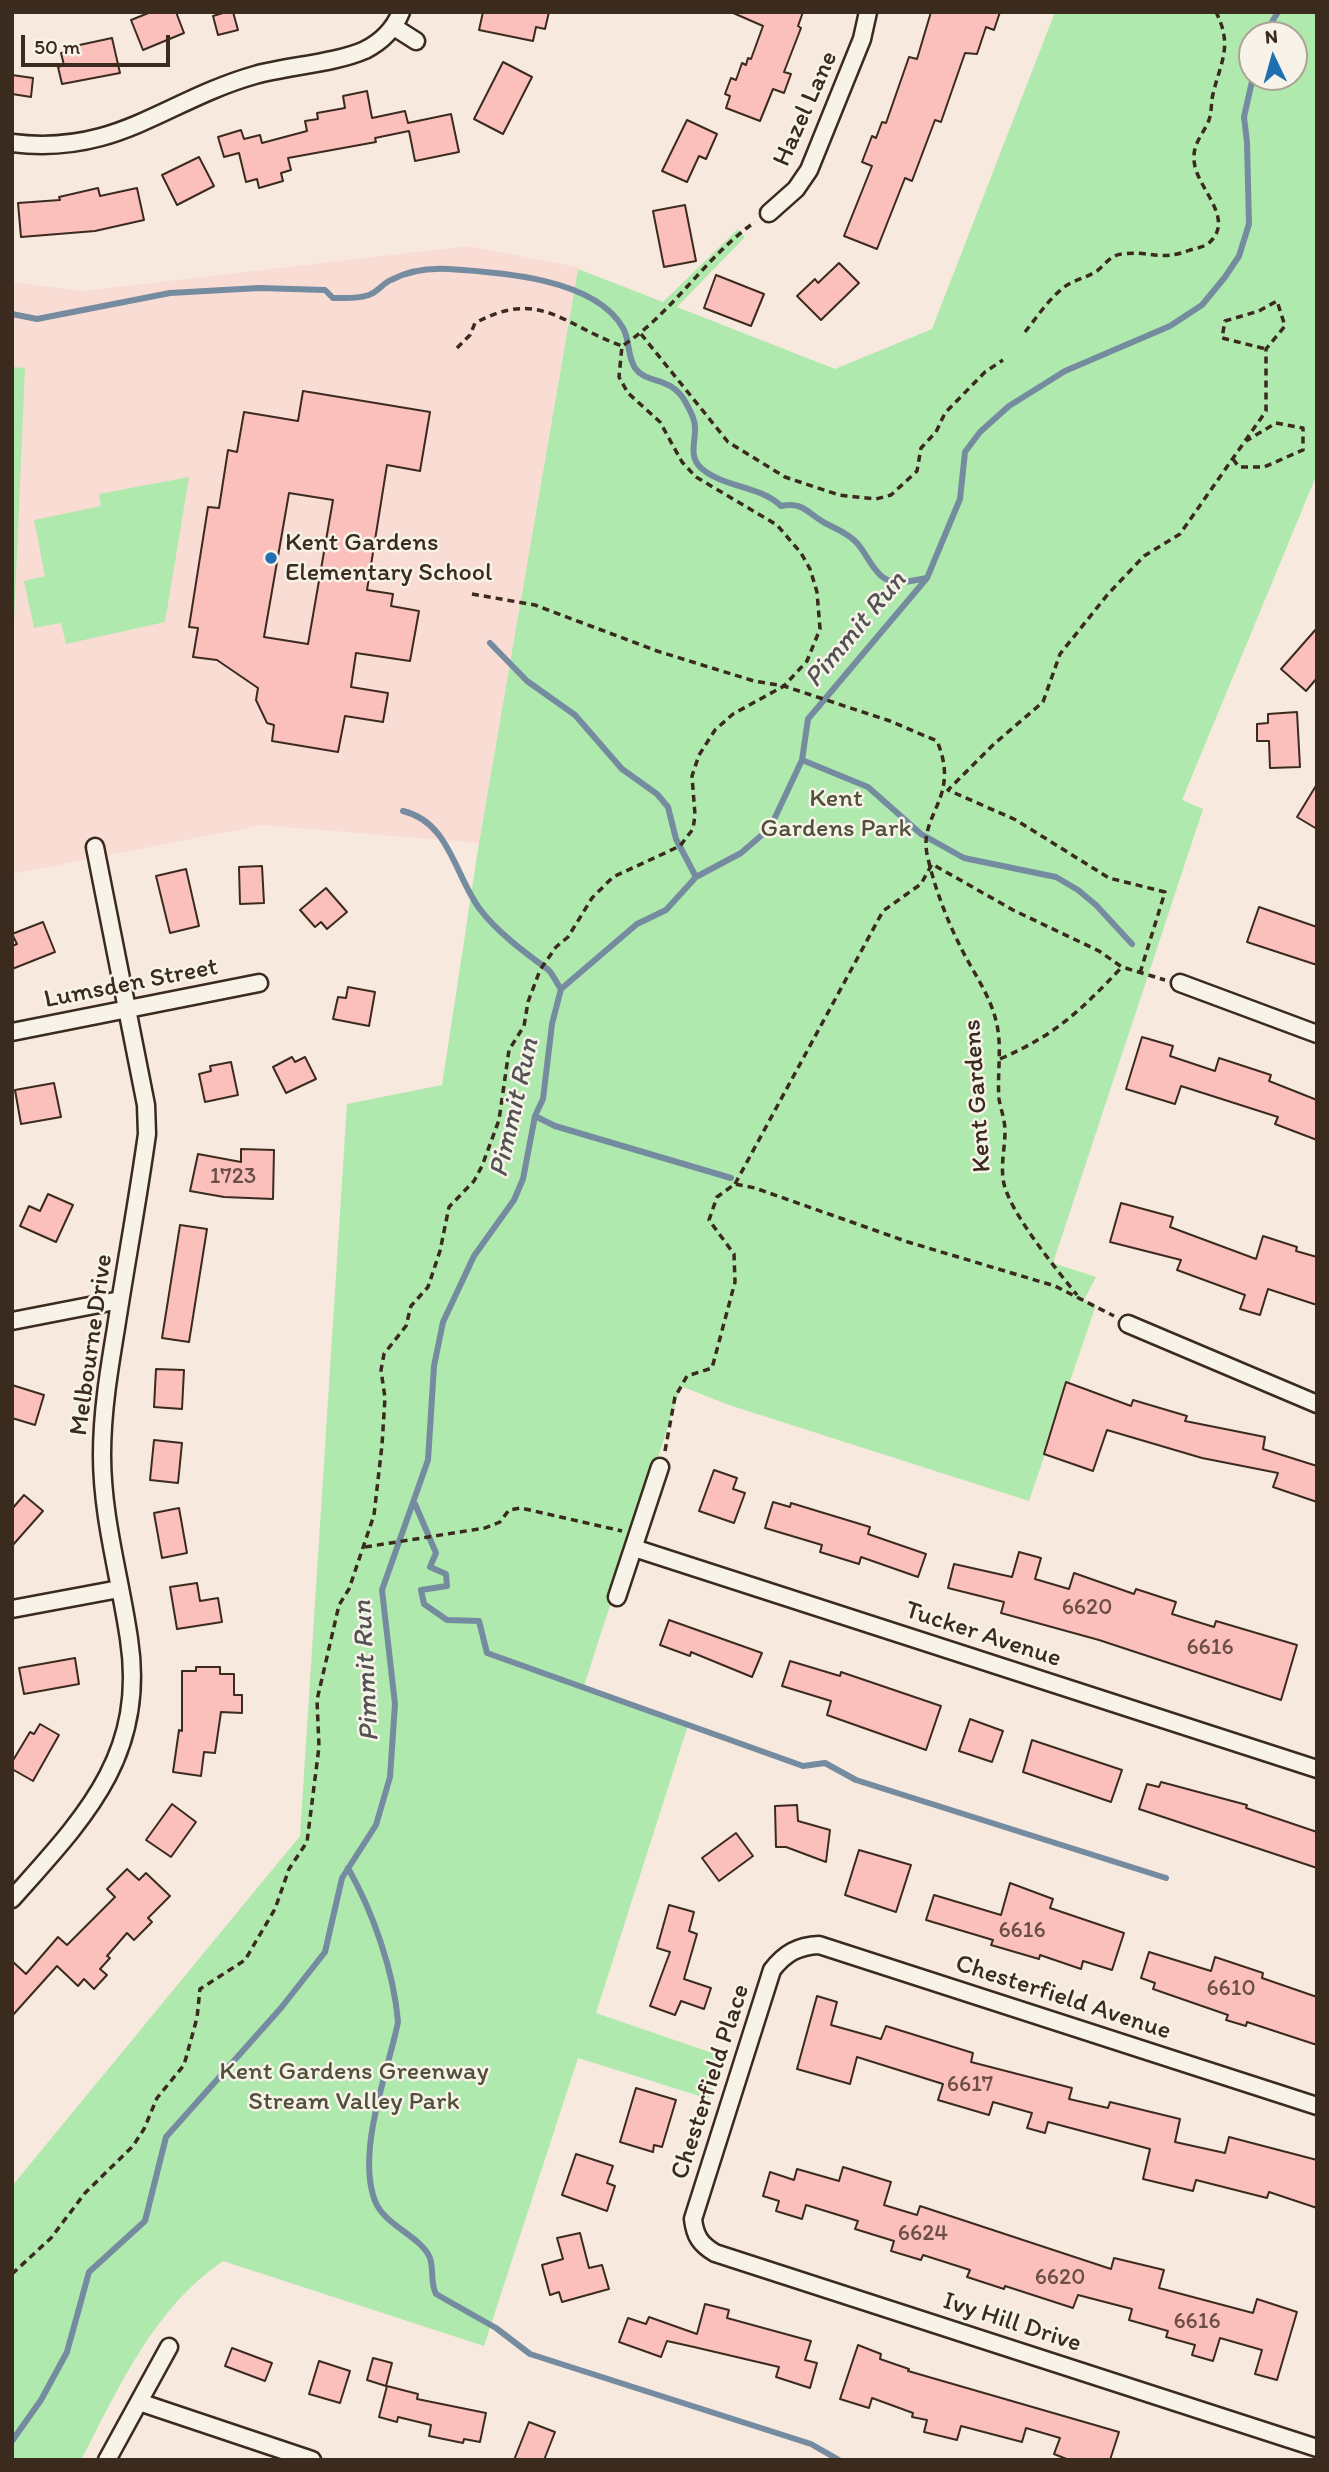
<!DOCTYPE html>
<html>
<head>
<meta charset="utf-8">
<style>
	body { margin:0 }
	#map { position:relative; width:1329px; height:2472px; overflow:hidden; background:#f8e9df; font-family:Itim,sans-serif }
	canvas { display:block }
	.frame { position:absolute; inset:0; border:14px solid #3b2a1e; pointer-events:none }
	.north { position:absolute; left:1238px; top:21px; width:70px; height:70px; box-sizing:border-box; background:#f7f3e8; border:2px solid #aca397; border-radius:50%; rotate:355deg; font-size:19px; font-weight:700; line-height:28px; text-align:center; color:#3b2a1e }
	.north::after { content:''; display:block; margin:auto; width:24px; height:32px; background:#1f6fb2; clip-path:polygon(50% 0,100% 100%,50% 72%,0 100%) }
	.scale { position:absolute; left:21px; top:35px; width:149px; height:32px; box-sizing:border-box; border:4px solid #3b2a1e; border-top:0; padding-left:9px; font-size:21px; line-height:24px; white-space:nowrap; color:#3b2a1e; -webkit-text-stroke:5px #f7f3e8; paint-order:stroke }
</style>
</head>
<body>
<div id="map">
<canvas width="1329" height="2472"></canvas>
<div class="frame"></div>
<div class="north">N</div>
<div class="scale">50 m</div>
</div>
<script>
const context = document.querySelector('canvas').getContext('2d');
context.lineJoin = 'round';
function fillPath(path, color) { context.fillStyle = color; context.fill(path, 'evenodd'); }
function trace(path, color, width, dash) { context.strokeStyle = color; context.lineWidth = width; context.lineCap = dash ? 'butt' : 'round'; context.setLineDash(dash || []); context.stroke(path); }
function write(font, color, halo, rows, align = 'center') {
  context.font = font + ' Itim,sans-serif'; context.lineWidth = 5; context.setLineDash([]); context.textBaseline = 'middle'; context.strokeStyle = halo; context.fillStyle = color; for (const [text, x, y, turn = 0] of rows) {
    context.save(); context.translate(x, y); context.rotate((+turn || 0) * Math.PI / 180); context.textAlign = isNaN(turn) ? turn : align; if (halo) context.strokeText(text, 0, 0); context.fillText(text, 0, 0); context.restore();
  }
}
fillPath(new Path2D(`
	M468 246 578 267 479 843 263 825 12 874V282L83 291Z`), '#f9dcd4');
fillPath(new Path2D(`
	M1055 12H1317V474L1182 800 1203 809 1053 1263 1096 1277 1084 1300 1096 1305 1029 1501 726 1404 681 1386 583 1689 689 1722 596 2013 724 2057 709 2099 578 2058 484 2346 223 2261C152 2310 120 2386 81 2460H12V2186L300 1836 347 1104 442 1085 479 843 578 269 663 302 738 229 745 237 677 307 835 369 932 329ZM1252 35H1294V77H1252Z
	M12 367 25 368 14 622H12Z
	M189 477 165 622 66 644 61 623 34 628 24 581 45 576 34 520 101 506 99 494Z`), '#afe9ad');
trace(new Path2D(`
	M1264 35 1278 12
	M12 314 37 319 170 293 259 288 325 290 333 298C345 298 357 299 369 295 378 292 383 283 391 280 408 271 429 268 448 269 498 272 595 278 623 328 630 340 627 356 635 368 647 385 671 375 686 403 690 410 695 419 695 427 696 441 688 456 701 468 724 488 759 485 781 506 803 501 808 514 825 523 836 529 848 533 857 543 866 553 873 571 884 578 896 586 914 580 927 578
	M490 643 527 681 575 715 622 769 657 794 668 807 676 839 696 877
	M802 760 868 787 921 834 964 858 1056 877 1078 890 1096 905 1132 944
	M403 811C449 822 454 873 479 908 496 931 524 952 546 968 552 971 556 983 561 989
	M535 1116 555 1126 731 1178
	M415 1504 436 1553 430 1567 446 1574 447 1586 421 1590 424 1604 447 1620 479 1621 487 1653 803 1766 825 1763 856 1780 1166 1878
	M348 1868C373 1912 394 1972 398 2022 388 2072 356 2151 375 2201 384 2225 422 2237 430 2258 434 2270 430 2282 436 2294L496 2328 530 2354 811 2444 839 2460
	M12 2441 41 2400 67 2352 89 2272 145 2221 166 2137 281 2008 325 1952 342 1878 376 1825 390 1777 395 1704 382 1590 428 1460 434 1366 443 1322 474 1256 514 1200 523 1179 535 1116 543 1099 552 1024 561 989 637 924 666 910 696 877 741 853 770 828 802 760 808 719 927 578 960 499 965 452 980 432 1009 406 1065 371 1170 326 1202 305 1225 277 1239 256 1249 224 1247 142 1244 117 1253 77`), '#758ba0', 6);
const building = new Path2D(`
	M151 12H176L184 33 143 50 131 20Z
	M226 12H233L238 30 218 35 213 16Z
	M483 12H549L545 29 536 27 533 41 479 30Z
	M731 12H803L798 26 801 28 784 72 791 74 784 93 773 89 760 121 726 108 730 96 725 94 731 78 736 80 742 63 746 65 748 58 751 59 763 26Z
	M931 12H1000L994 30 986 27 977 54 965 53 941 122 935 120 912 181 905 178 877 249 844 236 872 166 862 162 872 136 876 138 882 122 886 123 909 57 917 59Z
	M112 38 120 73 62 84 58 67 64 65 61 53 70 51V47Z
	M503 62 532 77 503 134 474 119Z
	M12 75 33 78 31 97 12 94Z
	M367 91 372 118 405 111 408 123 451 114 459 152 415 161 409 131 375 138 376 142 288 158 291 170 281 173 283 181 259 188 257 179 246 182 239 153 224 157 218 137 241 130 244 139 260 135 262 143 307 131 305 121 318 119 317 113 345 108 343 96Z
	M687 120 717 134 706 159 699 156 687 182 662 171Z
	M199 157 214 186 177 205 162 175Z
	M98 188 100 196 137 188 144 220 95 231 21 237 18 203 60 200 59 197Z
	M685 205 696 261 664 267 653 211Z
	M839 263 859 283 821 320 797 296 815 279 818 283Z
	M716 275 764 294 751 326 704 308Z
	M303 391 430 412 420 471 387 465 367 590 393 594 391 606 419 611 410 661 356 653 351 687 388 693 383 722 345 716 338 752 272 741 274 725 267 723 256 700 258 688 217 660 193 657 198 628 189 627 208 507 219 508 228 450 237 452 244 412 298 421ZM289 493 333 500 308 644 264 637Z
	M1317 628V678L1306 691 1281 669Z
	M1297 712 1300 767 1270 768 1269 741H1257V724L1268 723V714Z
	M1317 784V829L1297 817Z
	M262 866 264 903 240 904 239 867Z
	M186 869 199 926 170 933 156 876Z
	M326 888 347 912 327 929 321 922 315 927 300 910Z
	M1259 907 1317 927V965L1247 942Z
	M43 922 55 952 12 969V946L17 944 12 934Z
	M348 987 375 992 369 1026 333 1019 338 997 346 998Z
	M1142 1037 1173 1046 1170 1056 1215 1071 1219 1058 1271 1075 1269 1081 1317 1100V1140L1275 1124 1278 1117 1181 1086 1175 1104 1126 1089Z
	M292 1057 295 1062 305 1057 316 1079 286 1093 273 1067Z
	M231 1062 238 1095 205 1102 199 1074 211 1071 210 1066Z
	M54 1083 61 1117 21 1124 15 1090Z
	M241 1149 274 1150 273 1199 224 1197 190 1191 198 1154 241 1162Z
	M48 1194 73 1205 56 1242 20 1226 29 1206 40 1211Z
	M1121 1203 1173 1217 1170 1227 1256 1259 1263 1236 1297 1247 1296 1251 1317 1257V1305L1268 1289 1260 1315 1240 1309 1245 1295 1177 1270 1181 1260 1110 1242Z
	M180 1225 207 1229 189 1342 162 1338Z
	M156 1369 184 1370 182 1409 154 1407Z
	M1066 1382 1131 1406 1133 1400 1187 1416 1185 1421 1265 1437 1263 1449 1317 1466V1502L1273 1487 1278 1473 1202 1458 1107 1430 1093 1471 1044 1454Z
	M12 1385 44 1395 35 1425 12 1418Z
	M154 1440 182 1443 178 1483 150 1480Z
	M714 1470 737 1478 733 1489 745 1493 734 1523 699 1511Z
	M24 1495 43 1511 12 1546V1509Z
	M773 1502 790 1507 791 1503 870 1527 868 1534 926 1554 918 1577 861 1557 859 1564 820 1552 822 1545 765 1528Z
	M179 1508 187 1553 162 1558 154 1513Z
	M1019 1552 1041 1558 1035 1579 1069 1589 1074 1573 1134 1594 1136 1589 1176 1602 1172 1614 1214 1627 1216 1621 1297 1645 1281 1700 1099 1640 1001 1613 1004 1602 948 1588 954 1564 1012 1577Z
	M197 1583 200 1601 218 1598 222 1622 177 1629 170 1587Z
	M669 1620 762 1653 752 1677 691 1652 690 1656 660 1645Z
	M75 1658 79 1684 24 1694 19 1668Z
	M790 1661 840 1676 841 1672 941 1706 926 1750 827 1715 831 1701 782 1686Z
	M196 1667H220V1674H234V1695H242V1713L221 1712 215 1753 204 1752 201 1776 173 1772 179 1730 182 1731V1671H196Z
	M970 1719 1003 1731 992 1762 959 1751Z
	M40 1724 59 1735 33 1781 12 1769V1762L30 1732 34 1734Z
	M1032 1740 1122 1770 1111 1802 1023 1772Z
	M1161 1782 1247 1805 1246 1808 1317 1832V1868L1139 1809 1147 1784 1159 1787Z
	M172 1804 196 1822 171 1857 146 1840Z
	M797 1805 798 1821 830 1830 826 1862 786 1847H776L775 1806Z
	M736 1833 753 1856 719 1881 702 1858Z
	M859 1850 911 1865 896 1912 845 1895Z
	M127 1869 139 1880 146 1873 170 1896 148 1918 152 1922 134 1940 127 1933 107 1956 110 1958 100 1969 107 1975 94 1989 84 1979 78 1986 57 1966 12 2016V1961L26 1974 58 1937 67 1945 115 1897 107 1889Z
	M1010 1883 1053 1899 1050 1908 1124 1933 1112 1970 1083 1961 1081 1969 1040 1955 1039 1959 991 1945 993 1940 926 1920 934 1895 1001 1915Z
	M669 1905 694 1912 689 1931 697 1934 684 1979 711 1988 704 2009 681 2001 675 2015 650 2006 670 1952 657 1948Z
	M1149 1952 1211 1971 1215 1957 1263 1973 1262 1978 1317 1997V2045L1247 2022 1246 2026 1226 2020 1228 2015 1153 1989 1155 1983 1141 1978Z
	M817 1996 837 2002 831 2025 881 2039 886 2026 973 2053 971 2062 1072 2088 1069 2099 1108 2108 1110 2102 1180 2119 1175 2142 1225 2153 1229 2137 1317 2160V2208L1269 2192 1267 2198 1196 2180 1193 2191 1143 2179 1150 2149 1048 2122 1045 2133 1027 2128 1032 2113 993 2102 989 2115 938 2100 943 2084 857 2057 850 2084 797 2069Z
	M636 2088 676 2100 662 2147 654 2145 653 2152 620 2142Z
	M576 2154 613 2166 607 2183 615 2186 607 2211 562 2195Z
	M843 2167 891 2182 884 2205 917 2215 920 2206 1111 2269 1114 2258 1164 2270 1159 2288 1253 2313 1257 2299 1297 2312 1277 2380 1255 2374 1262 2350 1220 2338 1213 2361 1192 2355 1195 2345 1166 2337 1168 2331 1129 2320 1132 2309 1078 2295 1073 2308 1005 2286 1004 2289 967 2277 970 2270 923 2255 921 2260 891 2251 894 2241 855 2229 858 2221 806 2205 802 2219 776 2211 779 2201 763 2196 770 2172 794 2180 797 2169 839 2181Z
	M580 2233 589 2268 602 2265 609 2289 562 2302 559 2292 550 2295 542 2265 563 2259 557 2238Z
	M705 2304 729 2310 727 2318 811 2341 805 2360 817 2363 810 2388 776 2377 779 2367 694 2347 667 2341 661 2357 619 2342 628 2318 646 2324 649 2317 697 2334Z
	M858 2345 881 2354 880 2359 909 2369 908 2371 1119 2432 1110 2460H1069L1054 2454 1060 2438 1026 2428 1022 2442 961 2426 957 2440 924 2432 927 2420 912 2417 913 2413 872 2398 869 2408 840 2399Z
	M232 2348 272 2363 265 2381 225 2366Z
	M373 2358 392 2363 386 2386 367 2380Z
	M319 2361 350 2371 340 2403 309 2394Z
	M387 2386 418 2394 417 2399 486 2413 480 2442 464 2439 463 2443 429 2436 431 2425 398 2417 397 2422 379 2417Z
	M529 2422 555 2432 544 2460H514Z`);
fillPath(building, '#fbbfbc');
trace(building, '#3b2a1e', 2);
const street = new Path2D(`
	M394 27 416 41
	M12 143C117 156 164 101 255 75 288 66 336 63 365 50 381 42 394 29 401 12
	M769 213 796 189 809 170 862 39 868 12
	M1180 983 1317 1034
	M12 1032 259 983
	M12 1321 120 1300
	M1128 1324 1317 1404
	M634 1548 1317 1769
	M617 1597 660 1467
	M12 1609 119 1589
	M12 1899C83 1819 147 1756 129 1639 120 1577 102 1518 102 1455 102 1412 109 1370 116 1328 126 1263 138 1199 147 1134L146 1105 95 847
	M1317 2106 819 1945C798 1946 785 1953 772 1970L693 2219C695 2236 700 2244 715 2253L1317 2448
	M139 2402 312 2460
	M107 2460 169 2347`);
trace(street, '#3b2a1e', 21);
trace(new Path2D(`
	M1025 332C1037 317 1048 300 1063 288 1073 280 1086 278 1097 271 1105 265 1110 255 1122 254 1149 250 1160 262 1190 250 1197 248 1205 247 1210 242 1236 217 1194 186 1194 159 1193 143 1204 133 1209 120 1212 111 1211 102 1213 94 1221 61 1233 46 1216 12
	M641 334 728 442 785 477 839 495 856 497 876 499 891 495 903 484 917 471 921 448 936 432 945 413 985 372 1003 360
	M457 348 470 335 475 323C540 288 563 325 622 346
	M1233 459 1239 467H1264L1303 450V428L1276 423 1246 441
	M472 594 535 605 657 651 754 681 784 686 890 721 937 741C961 798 919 813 927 854 934 886 946 918 961 948 974 974 991 996 997 1025 1002 1049 997 1075 999 1099 1001 1110 1005 1120 1005 1131 1005 1149 1000 1166 1004 1184 1011 1214 1057 1270 1077 1295
	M1140 973 1165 892 1109 878 1016 820 948 790 994 744 1043 702 1060 654 1108 594 1144 556 1180 534 1266 411V349L1285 326 1277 301 1259 311 1225 321 1222 338 1266 349
	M1000 1059C1057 1034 1080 1011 1122 967
	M735 1184 883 911 921 884 932 864 1013 910 1099 951 1122 967 1165 980
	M665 1451 675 1397 687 1376 712 1368 735 1282 734 1254 709 1220 717 1197 735 1184 755 1188 908 1242 1055 1286 1114 1316
	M365 1547 485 1528 500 1522 509 1510 521 1508 622 1531
	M12 2274 51 2238 85 2193 133 2146 144 2129 157 2098 184 2065 197 2018 200 1989 245 1960 275 1909 289 1869 307 1842 319 1747 317 1700 339 1605 349 1589 374 1515 382 1445 385 1398 381 1370 384 1354 406 1326 411 1306 428 1287 440 1251 449 1207 474 1181 482 1166 499 1120 509 1050 524 1026 528 1002 540 970 556 947 568 937 592 898 613 877 680 846 693 829 695 815 692 776 699 755 715 730 733 714 784 686 807 661 820 629 817 592 810 569 801 553 777 525 696 477 682 462 660 422 628 393 619 377 622 346C673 313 705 257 755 222`), '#3b2a1e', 3.5, [7, 5]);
trace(street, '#f7f3e8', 16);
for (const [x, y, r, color] of [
	[271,558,7,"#1f6fb2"]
]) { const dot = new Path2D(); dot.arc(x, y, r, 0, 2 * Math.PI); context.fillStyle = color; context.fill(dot); trace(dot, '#f7f3e8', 2.5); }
write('23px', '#6b4f46', null, [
	["1723",233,1177],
	["6620",1087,1608],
	["6616",1210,1648],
	["6616",1022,1931],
	["6610",1231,1989],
	["6617",970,2085],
	["6624",923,2234],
	["6620",1060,2278],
	["6616",1197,2322]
]);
write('26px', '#3b2a1e', '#f7f3e8', [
	["Hazel Lane",806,109,-66],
	["Lumsden Street",131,984,-11],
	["Kent Gardens",978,1096,-94],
	["Melbourne Drive",92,1345,-82],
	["Tucker Avenue",983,1635,18],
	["Chesterfield Avenue",1063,1998,18],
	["Chesterfield Place",711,2082,-72],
	["Ivy Hill Drive",1012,2323,18]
]);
write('26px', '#3b2a1e', '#f7f3e8', [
	["Kent Gardens",285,543],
	["Elementary School",285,573]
], 'left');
write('26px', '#52503b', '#f7f3e8', [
	["Kent",836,799],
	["Gardens Park",836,829],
	["Kent Gardens Greenway",354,2072],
	["Stream Valley Park",354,2102]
]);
write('italic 28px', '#535254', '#f7f3e8', [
	["Pimmit Run",856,630,-50],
	["Pimmit Run",515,1108,-77],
	["Pimmit Run",367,1671,-93]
]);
</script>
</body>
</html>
